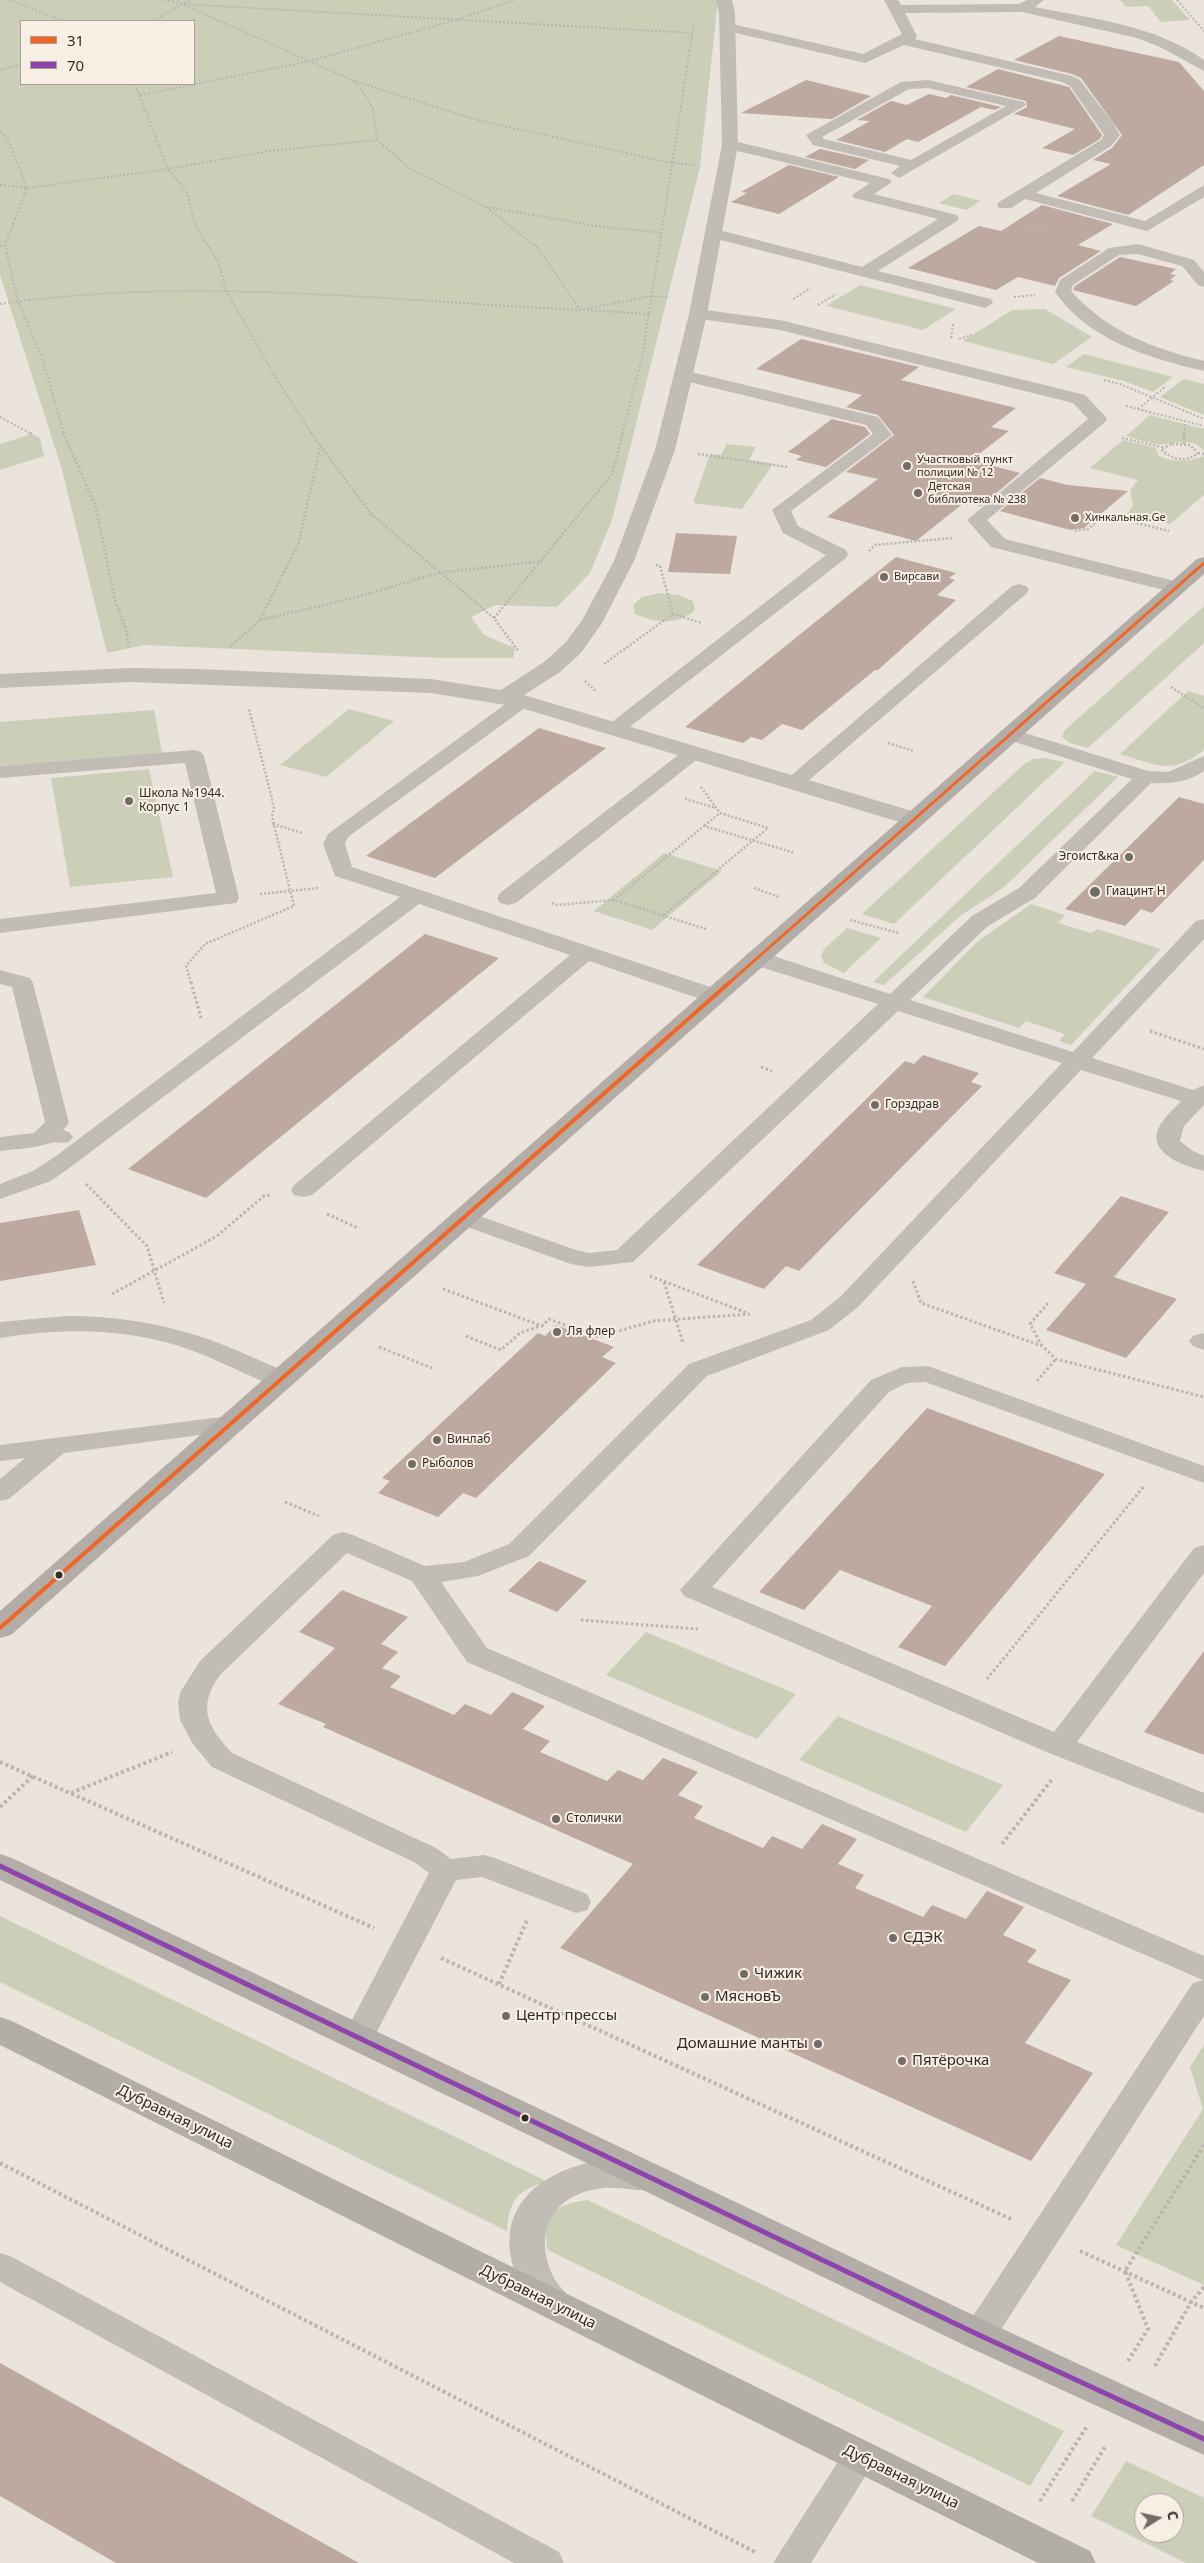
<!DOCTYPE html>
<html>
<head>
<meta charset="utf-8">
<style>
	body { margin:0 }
	#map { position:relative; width:1204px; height:2563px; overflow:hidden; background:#eae4dd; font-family:"Noto Sans",sans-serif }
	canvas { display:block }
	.legend { position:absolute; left:20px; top:20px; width:175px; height:65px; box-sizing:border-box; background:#f8efe4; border:1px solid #a9a098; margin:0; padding:6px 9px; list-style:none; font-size:15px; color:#332a26 }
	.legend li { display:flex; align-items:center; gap:10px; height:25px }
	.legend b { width:25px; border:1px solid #a9a098 }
	.north { position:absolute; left:1134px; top:2493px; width:50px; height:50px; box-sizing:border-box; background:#f8efe4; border:1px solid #a9a098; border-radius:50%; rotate:80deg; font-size:14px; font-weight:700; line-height:20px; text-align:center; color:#332a26 }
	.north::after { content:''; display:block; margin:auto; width:18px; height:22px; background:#736b66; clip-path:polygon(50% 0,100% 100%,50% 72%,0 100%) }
</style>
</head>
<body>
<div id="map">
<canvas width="1204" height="2563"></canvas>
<ul class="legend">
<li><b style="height:6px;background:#f26522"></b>31</li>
<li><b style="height:6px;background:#8e44ad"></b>70</li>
</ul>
<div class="north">С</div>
</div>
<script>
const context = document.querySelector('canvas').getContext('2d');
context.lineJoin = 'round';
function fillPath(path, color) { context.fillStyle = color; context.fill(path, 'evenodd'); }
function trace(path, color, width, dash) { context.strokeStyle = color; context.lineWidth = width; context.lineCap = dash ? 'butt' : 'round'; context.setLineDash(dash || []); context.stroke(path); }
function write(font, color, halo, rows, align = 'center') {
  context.font = font + ' "Noto Sans",sans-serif'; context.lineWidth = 4; context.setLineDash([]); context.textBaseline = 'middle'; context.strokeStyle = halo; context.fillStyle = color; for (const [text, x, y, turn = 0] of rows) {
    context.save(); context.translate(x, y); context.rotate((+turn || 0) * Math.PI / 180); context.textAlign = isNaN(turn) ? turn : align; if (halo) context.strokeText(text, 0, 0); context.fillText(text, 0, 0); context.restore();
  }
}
fillPath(new Path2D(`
	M0 0H718L700 167 612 520 590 573 557 607 495 605 471 617 484 635 515 648 513 658H441L144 645 107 653 62 470 0 275ZM21 21H194V84H21Z
	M1120 0H1172L1190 20 1161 22 1148 6 1126 7Z
	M954 194 981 201 966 210 939 203Z
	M860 285 956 309 923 330 826 306Z
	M1045 309 1092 337 1053 364 963 341 1012 310Z
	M1084 354 1173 377 1153 392 1124 381 1066 367Z
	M1184 379 1204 384V415L1160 397Z
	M1150 415 1204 429V451C1192 435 1172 446 1156 444 1146 442 1136 439 1126 436Z
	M32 434 40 438 44 456 0 470V444Z
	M1123 440 1156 448 1158 455C1174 464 1189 461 1204 456V495L1170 524 1127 514 1133 506 1130 490 1138 480 1090 468Z
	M727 444 756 447 749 460 773 464 742 509 693 503 710 454 721 455Z
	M660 593 679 595 693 601 695 610C677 626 655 623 635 614L633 605 642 597Z
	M1204 606V643L1088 748 1070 743 1062 737 1065 730Z
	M1188 691 1204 696V750C1171 776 1158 765 1120 754Z
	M349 709 394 721 326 777 280 765Z
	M154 710 162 753 0 766V722Z
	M1044 758 1065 762 894 924 862 914 1024 764 1033 759Z
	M149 769 173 877 70 887 51 778Z
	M1095 771 1118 777 1003 888 960 916 884 985 873 982Z
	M664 853 722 871 652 930 594 911Z
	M1031 904 1065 915 1058 923 1091 933 1097 929 1161 949 1071 1045 1059 1041 1065 1034 1026 1021 1019 1028 923 997 977 942Z
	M847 928 881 938 844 973 824 963 821 956 824 949Z
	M646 1632 796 1694 757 1739 606 1675Z
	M838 1716 1003 1785 966 1832 799 1760Z
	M0 1916 548 2182C518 2189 509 2200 507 2231L0 1982Z
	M1204 2045V2285L1116 2245 1203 2109 1190 2067Z
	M588 2200 1064 2431 1030 2486 548 2250C541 2216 554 2204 588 2200Z
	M1126 2461 1204 2498V2563H1186L1091 2516ZM1144 2503H1174V2533H1144Z`), '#cbcfb8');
fillPath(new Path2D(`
	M1059 36 1179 62 1204 91V165L1128 215 1057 196 1111 164 1093 160 1112 148 1122 135 1081 78 1072 74 1014 60Z
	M998 69 1069 87 1102 135 1100 139 1073 155 1042 148 1075 129 1014 114 1027 107 1026 101 966 87Z
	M806 80 871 96 832 119 741 113Z
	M929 94 946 98 951 95 1001 107 995 110 981 107 918 142 907 139 885 152 836 140 870 121 857 120 891 101 907 105Z
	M820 149 869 160 855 169 805 157Z
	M789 165 839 177 779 214 731 202 747 193 741 192Z
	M1042 205 1113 224 1078 245 1101 251 1059 278 1055 286 1018 277 996 290 908 268 979 226 1001 231Z
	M1120 257 1176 269 1170 274 1176 275 1170 280 1174 281 1136 306 1073 290 1075 286Z
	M801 339 919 367 901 380 1016 408 991 427 1009 431 971 460 1020 473 981 506 965 502 916 541 827 517 878 479 846 472 894 435 878 415 846 407 862 395 756 369Z
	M832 419 865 427 870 434 826 467 796 460 802 456 788 452Z
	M1040 478 1068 485 1128 491 1084 528 1070 530 1000 511Z
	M676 533 737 536 730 574 668 572Z
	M896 557 956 573 949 578 955 580 937 595 956 600 878 670H875L802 730 782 724 762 740 751 737 743 743 685 727Z
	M539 728 606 748 435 878 366 856Z
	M1179 797 1204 804V860L1152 913 1141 909 1125 926 1065 909Z
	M425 934 499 958 206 1198 128 1169Z
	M923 1055 979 1073 971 1082 982 1086 799 1271 786 1266 764 1289 697 1265 905 1061 914 1064Z
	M1121 1196 1169 1212 1114 1277 1177 1299 1126 1358 1046 1330 1086 1284 1054 1273Z
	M79 1210 96 1265 0 1281V1223Z
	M556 1325 614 1347 602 1357 616 1363 476 1498 463 1493 438 1517 378 1493 390 1481 382 1478 538 1333 545 1336Z
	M927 1408 1105 1474 945 1666 898 1647 932 1606 840 1570 804 1610 759 1592Z
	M539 1561 587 1581 557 1612 508 1591Z
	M342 1590 408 1617 381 1644 398 1652 382 1668 401 1676 390 1687 454 1715 465 1704 491 1715 512 1692 545 1706 523 1729 550 1741 540 1752 607 1781 618 1770 643 1780 663 1758 698 1772 678 1795 703 1806 694 1818 763 1848 772 1836 802 1849 822 1824 857 1839 838 1864 864 1875 855 1888 923 1917 932 1905 966 1919 987 1891 1024 1907 1003 1935 1037 1950 1027 1962 1071 1980 1025 2043 1093 2073 1031 2161 560 1948 633 1864 323 1727 326 1724 278 1704 335 1648 299 1632Z
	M1204 1651V1755L1144 1732Z
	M0 2363 43 2387 359 2563H116L0 2496Z`), '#bda99f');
trace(new Path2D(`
	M9 0 64 21
	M164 0 182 4 692 33
	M178 0 182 4 354 81 477 120 672 163 694 165
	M1177 0 1204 31
	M458 19 515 0
	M153 21 189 0
	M0 70 21 64
	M355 81 373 108 377 140 411 169 486 207 597 226 662 233
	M135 84 168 169 187 193 195 225 218 262 227 292 274 375 312 434
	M140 95 310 61 452 21
	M0 131 9 142 27 188 5 245 18 301 43 361 64 434
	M0 185 27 188 168 169 269 151 377 140
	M486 207 538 248 580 310 652 296 670 297
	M1026 227 1049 232
	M0 246 5 245
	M1014 297 1035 295
	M793 299 811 288
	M0 304C191 276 389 301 581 310
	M818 305 836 294
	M587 310 649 314
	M951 338 953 324
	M959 339 972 335
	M1104 380 1120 384 1204 419
	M1126 406 1204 426
	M1138 409 1166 386
	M0 417 32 434
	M622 434 642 358 694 23
	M1184 434 1185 421`), '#bbb5b0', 2, [2, 2]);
trace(new Path2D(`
	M30 433 32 434
	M63 433 95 504 115 600 127 633 128 647
	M311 433 371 514 494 618 519 652
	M1122 438 1162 447
	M1172 444 1190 445 1198 453C1186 463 1171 460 1161 449Z
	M1184 444V433
	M1198 453 1204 454
	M698 454 788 467
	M1075 531 1088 529 1104 515 1169 531
	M869 551 875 545 953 538
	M656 565 660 566 673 614
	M494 618 612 474 623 433
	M260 619 299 542 320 447
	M230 647 260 620 354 598 438 573 543 561
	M604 664 673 614 702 623
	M585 681 597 692
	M1171 687 1204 708
	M888 743 914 751
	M701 787 720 813
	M685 799 716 808
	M273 824 302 833
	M754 888 779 897
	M260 894 318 888
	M552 903 557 905 614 900
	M664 915 768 828 720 813 704 826
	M850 920 899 933
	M706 929 614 900 704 826 795 853
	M191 983 186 966 205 944 294 906 272 817 274 807 249 709`), '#bbb5b0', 2.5, [2, 2]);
trace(new Path2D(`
	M191 982 201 1018
	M1150 1031 1204 1049
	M761 1067 772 1071
	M86 1184 147 1246 164 1303
	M327 1214 358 1228
	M650 1276 747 1313
	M913 1281 921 1303 1042 1346 1056 1359 1204 1397
	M664 1282 683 1343
	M443 1289 542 1326 549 1319 598 1337 653 1321 750 1314
	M112 1294 217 1236 264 1196 271 1195
	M466 1336 501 1350 520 1333 540 1326
	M1042 1346 1030 1324 1048 1303
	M379 1347 432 1368
	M1037 1381 1056 1359
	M285 1502 319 1516
	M581 1620 698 1629
	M987 1679 1144 1486`), '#bbb5b0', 3, [2.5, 2.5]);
trace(new Path2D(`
	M0 1762 374 1928
	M71 1793 172 1752
	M0 1807 33 1776
	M1002 1844 1053 1778
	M441 1958 1011 2219
	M499 1984 528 1918
	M0 2163 755 2552
	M1080 2251 1204 2308
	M1128 2361 1148 2329 1125 2271 1204 2145
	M1155 2366 1191 2302 1204 2287
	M1040 2501 1087 2426
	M1072 2501 1105 2447`), '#bbb5b0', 4, [3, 3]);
fillPath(new Path2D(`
	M884 0H898L901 5 1019 4 1027 0H1044L1035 7C1093 19 1155 25 1204 60V71L1160 47 1137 38 1022 12 905 13 917 36 915 39 1072 76 1080 80 1113 123 1120 135 1111 146 1036 193 1145 221 1204 185V197L1147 231 1025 199 1011 208H999L997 205 999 202 1101 140 1104 135 1070 86 1062 82 904 45 865 63 723 30 721 27 728 23 863 54 902 34Z
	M928 80 1024 102 1026 105 899 178 891 173 900 166 813 145 806 135 901 82ZM928 88 1006 106 911 160 824 139 822 137 909 89Z
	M730 140 889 179 892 182 874 194 957 215 959 218 957 221 878 271 991 299 993 303 985 308 709 237 707 234 709 231 715 229 862 267 938 219 854 198 852 195 870 183 725 148 722 145Z
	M1138 244 1194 260 1204 272V287L1198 285 1182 266 1138 254 1119 255 1073 285 1071 291C1108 332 1152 348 1204 361V371C1149 358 1089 341 1055 292L1060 280 1109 248Z
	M698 309 780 320 1085 395 1104 415 1107 419 1104 423 987 520 1005 539 1183 583 1186 587 1183 591 1176 593 991 547 967 520 1088 419 1073 403 780 330 692 318 690 314Z
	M683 370 878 417 892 435 791 511 798 526 846 550 848 554 846 558 622 733H608L605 729 608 725 826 555 783 533 772 510 873 434 866 425 677 379 674 375 677 371Z
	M1019 584 1026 586 1029 590 1026 594 801 787 794 789 787 787 784 783 787 779 1012 586Z
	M522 695 529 697 532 701 529 705 348 837 345 844 352 867 722 991 725 996 722 1001 714 1003 706 1001 589 961 312 1195 303 1197 294 1195 291 1190 294 1185 570 955 419 904 72 1166 51 1181 0 1199V1184L33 1171 56 1156 400 897 335 876 323 844 328 834 515 697Z
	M1009 728 1148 771 1168 772 1204 756V771C1188 782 1171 784 1151 783L1035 898 988 926 910 1000 1073 1052 1196 921 1204 919V939L1092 1058 1193 1090 1204 1085V1105L1184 1126 1180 1141 1193 1151 1204 1156V1171C1188 1167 1151 1156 1157 1132 1160 1121 1173 1110 1181 1101L1081 1070 858 1307 829 1330 707 1376 529 1556 478 1576 441 1582 487 1648 1204 1956V2016L991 2345 979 2349 967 2345 962 2335 967 2325 1193 1983 1203 1980 467 1662 412 1581 347 1553 220 1675C197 1707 207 1726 232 1753L436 1848 451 1859 484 1855 495 1858 587 1894 591 1902 587 1910 576 1913 482 1877 456 1880 370 2045 359 2049 348 2045 343 2037 429 1873 414 1862 212 1767 193 1744 180 1720 178 1701 181 1691 200 1661 333 1535 343 1532 353 1535 425 1566 464 1562 509 1544 689 1364 811 1320 840 1297 1062 1063 898 1011 633 1262 589 1267 571 1264 456 1223 453 1218 456 1213 465 1211 576 1250 589 1253 617 1250 878 1004 748 963 745 958 748 953 756 951 764 953 890 994 972 916 1019 888 1132 779 1002 738 999 734 1002 730Z
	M693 747 700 749 703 753 700 757 516 903 508 905 500 903 497 898 500 893 686 749Z
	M194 750 201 752 204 756 239 898 236 903 0 933V919L216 893 185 763 0 778V766Z
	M0 970 30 978 33 983 69 1123 63 1130 69 1132 73 1137 69 1142C63 1144 56 1141 51 1143 35 1148 17 1149 0 1151V1137L34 1133 45 1122 12 987 0 984Z
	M66 1316C114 1316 162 1323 208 1339 236 1349 262 1362 289 1373L293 1379 289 1385 280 1387 271 1385C240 1372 210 1356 179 1346 120 1328 60 1328 0 1338V1322Z
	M1202 1333 1204 1334V1350L1193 1346 1189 1341 1193 1336Z
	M928 1366 1204 1466V1483L925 1382 907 1383 889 1392 712 1587 1054 1732 1194 1548 1204 1545V1573L1077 1742 1204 1793V1814L1049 1753 684 1596 680 1590 871 1380 902 1367Z
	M229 1416 238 1418 242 1424 238 1430 64 1453 9 1499 0 1501V1479L25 1458 0 1461V1445Z
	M0 2253 12 2257 559 2552 564 2563H514L0 2282Z
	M860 2441 872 2446 878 2456 811 2563H773L848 2446Z`), '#c2bcb7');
fillPath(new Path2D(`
	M716 0H732L735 13 738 145 707 314 675 450 634 561 602 623 581 653 560 672 524 695 922 814 926 819 922 824 914 826 906 824 518 707 431 693 130 682 0 688V674L130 668 198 669 431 679 501 690 544 662 565 643 581 622 614 561 655 450 689 314 722 145 719 13Z
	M604 2160 630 2161 661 2168 666 2178 661 2188C642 2194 624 2186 604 2188 554 2193 532 2230 553 2276 558 2287 570 2295 576 2306L570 2316C566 2318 560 2321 555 2320 541 2318 529 2303 523 2290 485 2218 532 2170 604 2160Z`), '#c2bcb7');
fillPath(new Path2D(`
	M1204 557V574L11 1635 0 1638V1611L1197 559Z
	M0 1854 12 1858 992 2324 1204 2422V2455L966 2346 0 1880Z
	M0 2017 12 2021 1090 2551 1096 2563H1038L0 2045Z`), '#b3ada7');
trace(new Path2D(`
	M729 983 1204 563`), '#f26522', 3);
trace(new Path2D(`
	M0 1628 730 982`), '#f26522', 4);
trace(new Path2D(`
	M0 1866 979 2335 1204 2439`), '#8e44ad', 5);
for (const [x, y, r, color] of [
	[907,466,5,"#736b66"],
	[918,493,5,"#736b66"],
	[1075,518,5,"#736b66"],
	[884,577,5,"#736b66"],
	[129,801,5,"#736b66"],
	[1129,857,5,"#736b66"],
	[1095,892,6,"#736b66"],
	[875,1105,5,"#736b66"],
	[557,1332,5,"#736b66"],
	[437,1440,5,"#736b66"],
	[412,1464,5,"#736b66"],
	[59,1575,4.5,"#332a26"],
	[556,1819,5,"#736b66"],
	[893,1938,5,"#736b66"],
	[744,1974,5,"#736b66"],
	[705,1997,5,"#736b66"],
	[506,2016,5,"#736b66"],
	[818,2044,5,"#736b66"],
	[902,2061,5,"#736b66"],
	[525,2118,4.5,"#332a26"]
]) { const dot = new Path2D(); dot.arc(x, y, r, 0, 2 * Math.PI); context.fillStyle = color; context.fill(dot); trace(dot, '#f8efe4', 2); }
write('11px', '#332a26', '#f8efe4', [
	["Участковый пункт",917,460],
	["полиции № 12",917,473],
	["Детская",928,487],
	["библиотека № 238",928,500],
	["Хинкальная.Ge",1085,518],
	["Вирсави",894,577]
], 'left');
write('12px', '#332a26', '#f8efe4', [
	["Школа №1944.",139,794],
	["Корпус 1",139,808],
	["Эгоист&ка",1119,857,"right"],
	["Гиацинт Н",1106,892],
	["Горздрав",885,1105],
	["Ля флер",567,1332],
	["Винлаб",447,1440],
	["Рыболов",422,1464],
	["Столички",566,1819]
], 'left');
write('15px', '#332a26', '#f8efe4', [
	["СДЭК",903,1938],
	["Чижик",754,1974],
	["МясновЪ",715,1997],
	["Центр прессы",516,2016],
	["Домашние манты",808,2044,"right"],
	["Пятёрочка",912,2061]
], 'left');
write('15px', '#332a26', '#f8efe4', [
	["Дубравная улица",175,2117,26],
	["Дубравная улица",538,2297,26],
	["Дубравная улица",901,2477,26]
]);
</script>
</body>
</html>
